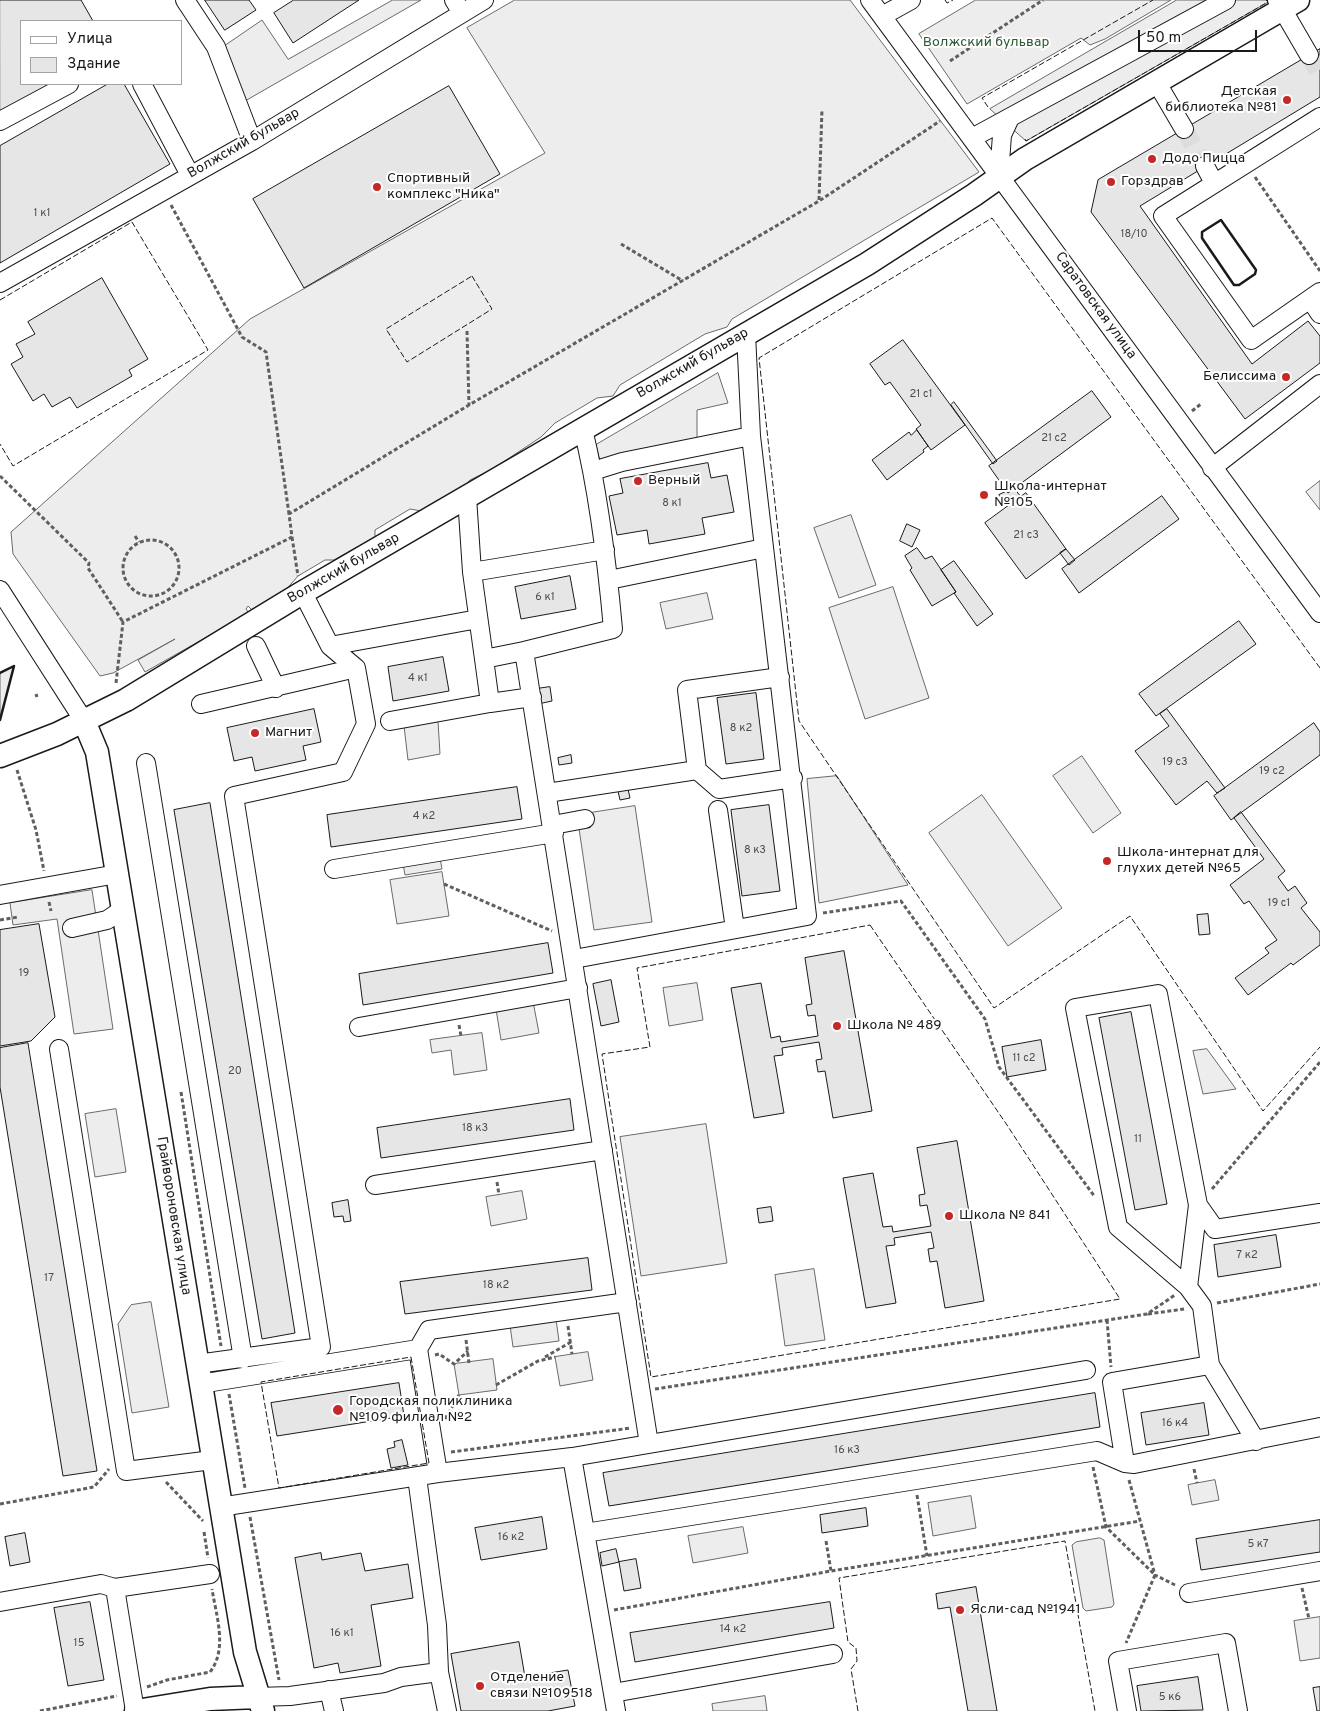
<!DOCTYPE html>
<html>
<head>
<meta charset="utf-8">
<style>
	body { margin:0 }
	#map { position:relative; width:1320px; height:1711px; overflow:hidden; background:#fff; font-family:Overpass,sans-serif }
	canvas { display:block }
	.legend { position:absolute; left:20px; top:20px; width:162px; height:65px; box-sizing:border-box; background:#fff; border:1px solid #a3a3a3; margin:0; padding:6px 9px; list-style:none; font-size:15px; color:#1a1a1a }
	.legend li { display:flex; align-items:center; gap:10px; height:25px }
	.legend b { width:25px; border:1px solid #a3a3a3 }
	.scale { position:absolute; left:1138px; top:30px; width:119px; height:22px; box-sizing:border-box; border:2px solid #1a1a1a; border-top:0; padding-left:6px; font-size:15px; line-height:18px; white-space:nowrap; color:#1a1a1a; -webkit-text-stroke:4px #fff; paint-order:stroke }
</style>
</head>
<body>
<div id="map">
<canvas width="1320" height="1711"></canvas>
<ul class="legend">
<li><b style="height:6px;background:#fff"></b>Улица</li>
<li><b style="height:14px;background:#e6e6e6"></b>Здание</li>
</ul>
<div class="scale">50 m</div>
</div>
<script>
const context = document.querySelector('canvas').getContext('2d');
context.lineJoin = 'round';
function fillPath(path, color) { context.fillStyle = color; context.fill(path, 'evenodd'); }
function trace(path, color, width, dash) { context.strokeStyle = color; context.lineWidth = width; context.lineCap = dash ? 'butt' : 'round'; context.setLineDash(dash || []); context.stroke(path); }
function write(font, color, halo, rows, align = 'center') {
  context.font = font + ' Overpass,sans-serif'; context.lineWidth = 4; context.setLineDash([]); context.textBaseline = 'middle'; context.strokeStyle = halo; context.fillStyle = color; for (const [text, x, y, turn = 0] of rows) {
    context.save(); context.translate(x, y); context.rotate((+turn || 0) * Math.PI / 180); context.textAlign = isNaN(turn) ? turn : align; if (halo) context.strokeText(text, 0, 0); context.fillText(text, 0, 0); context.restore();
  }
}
const built = new Path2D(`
	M393 0H421L245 101 224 46 262 20 288 59Z
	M515 0H850L979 172 732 319 727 327 705 334 620 385 613 396 597 398 555 423 541 437 491 470 470 480 456 496 421 511 410 509 375 530V543L357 547 334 560H325L298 576 277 600 253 611 248 606 246 609 249 613 145 672 138 660 175 639 113 673 100 676 13 554 11 532 250 319 545 153 467 28Z
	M976 0H1171L1105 39 1090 45 1081 38 967 104 919 34Z
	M1177 0H1266L1268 2 1026 141 990 109Z
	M718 373 728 403 697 410V447L602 469 596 445Z
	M1320 481V510L1306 492Z
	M851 515 876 585 839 598 814 528Z
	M893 587 929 698 865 719 829 608Z
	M707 593 713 619 666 629 660 603Z
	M14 666 0 720V673Z
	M438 721 440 754 408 760 404 726Z
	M1082 756 1121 813 1093 833 1053 776Z
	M837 776 908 885 819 903 807 779Z
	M982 795 1062 908 1008 946 929 833Z
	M635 806 652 922 594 930 577 815Z
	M439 852 442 869 405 875 402 858Z
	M442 872 449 916 397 924 390 880Z
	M92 890 113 1029 74 1034 57 919 13 925 10 903Z
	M697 983 703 1020 669 1026 663 988Z
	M532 996 539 1033 501 1040 495 1003Z
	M482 1033 487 1070 454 1075 451 1050 432 1053 430 1040Z
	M1207 1049 1236 1089 1203 1094 1193 1051Z
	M116 1109 126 1172 95 1177 85 1114Z
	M706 1124 727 1263 641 1276 620 1137Z
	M522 1191 527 1219 491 1226 486 1197Z
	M814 1269 825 1340 785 1346 775 1275Z
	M151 1302 169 1407 132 1413 118 1324 131 1305Z
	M555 1312 559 1341 513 1347 509 1318Z
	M588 1352 593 1380 560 1386 555 1357Z
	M493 1359 497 1390 459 1395 454 1364Z
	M1215 1480 1219 1500 1192 1505 1188 1485Z
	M971 1496 976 1528 933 1536 928 1503Z
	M743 1527 748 1553 693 1563 688 1536Z
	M1100 1538 1104 1540 1114 1604 1112 1607 1086 1611 1083 1608 1072 1545 1076 1542Z
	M1320 1617V1658L1300 1661 1294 1621Z
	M765 1696 767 1711H713L712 1704Z`);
fillPath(built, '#ededed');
trace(built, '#6a6a6a', 1);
const building = new Path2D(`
	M0 0H81L93 21H21V84H51L0 111Z
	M205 0H249L256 10 225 30Z
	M294 0H359L293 43 274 13Z
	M1320 49V97L1140 206 1252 364 1308 321 1320 336V363L1245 419 1091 212 1098 180Z
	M108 84H124L170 164 0 263V146Z
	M449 86 500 174 304 288 253 199Z
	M102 278 148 359 129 370 132 376 77 408 70 397 52 407 44 394 33 401 11 364 23 357 16 344 35 334 28 322Z
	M903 340 965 425 931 450 916 429 921 425 890 382 885 385 870 364Z
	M1092 391 1111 417 1008 493 989 466Z
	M954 402 997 461 993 464 951 405Z
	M917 430 928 446 923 450 924 452 887 480 872 460 909 432 911 435Z
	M708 463 711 478 727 475 734 512 702 518 705 534 649 544 647 530 617 535 609 496 623 493 620 479Z
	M1014 488 1021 497 1007 506 999 495Z
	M1026 493 1066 549 1026 579 985 523Z
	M1162 496 1179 519 1079 593 1062 569Z
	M907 524 920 530 912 547 900 541Z
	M917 548 925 559 932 556 956 592 932 606 910 570 912 568 905 556Z
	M1066 549 1075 560 1069 565 1060 553Z
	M954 561 993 614 977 626 954 593 956 592 941 570Z
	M570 576 576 609 521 619 515 587Z
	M1239 621 1256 644 1156 716 1139 694Z
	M443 657 449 691 393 701 388 667Z
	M550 687 552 701 538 704 536 689Z
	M756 693 764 759 726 764 717 698Z
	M314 709 321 742 303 746 306 760 255 771 252 757 234 761 227 728Z
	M1167 709 1225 788 1217 793 1207 781 1176 805 1135 751 1169 726 1160 714Z
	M1314 723 1320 732V755L1231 820 1214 796Z
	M571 755 572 763 559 765 558 758Z
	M517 787 522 819 331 847 327 815Z
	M628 789 630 798 620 800 618 791Z
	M210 803 295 1333 262 1339 174 810Z
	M769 805 780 891 742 896 731 810Z
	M1241 812 1285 871 1278 877 1288 891 1295 886 1307 903 1301 908 1320 932V945L1293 965 1291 963 1248 995 1235 978 1269 953 1265 948 1277 940 1249 901 1244 904 1230 885 1264 859 1234 818Z
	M1208 914 1210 934 1199 935 1197 915Z
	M39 924 55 1017 31 1041 0 1046V930Z
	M548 943 553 973 363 1005 359 974Z
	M844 951 872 1111 833 1118 825 1071 818 1072 816 1060 822 1059 819 1042 782 1048 783 1055 774 1056 784 1113 754 1118 731 988 761 983 771 1038 780 1036 781 1042 818 1036 815 1015 808 1016 806 1005 812 1004 805 958Z
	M611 980 619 1022 601 1026 593 984Z
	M1131 1012 1167 1204 1135 1210 1099 1018Z
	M1041 1040 1046 1070 1007 1077 1002 1047Z
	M28 1043 97 1471 63 1476 0 1087V1048Z
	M570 1099 574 1130 381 1158 377 1128Z
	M957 1141 984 1301 945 1308 937 1261 930 1262 928 1249 934 1248 931 1232 894 1238 895 1245 886 1246 896 1303 866 1308 843 1178 873 1173 883 1227 892 1226 893 1232 931 1226 927 1205 920 1206 919 1195 925 1194 917 1148Z
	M348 1200 351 1221 344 1222 343 1216 334 1217 332 1203Z
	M771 1207 773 1221 759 1223 757 1209Z
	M1276 1235 1281 1267 1218 1277 1214 1245Z
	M588 1258 592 1290 405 1314 400 1282Z
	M399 1383 404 1416 277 1436 271 1403Z
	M1095 1393 1100 1427 609 1506 603 1473Z
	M1204 1403 1209 1435 1146 1445 1141 1413Z
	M402 1440 408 1465 391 1468 387 1449 395 1447 394 1442Z
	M866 1508 868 1526 822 1533 820 1515Z
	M542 1517 547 1549 481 1560 475 1528Z
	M1320 1520V1552L1201 1570 1196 1539Z
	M25 1533 30 1562 10 1566 5 1537Z
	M616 1549 619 1562 602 1566 600 1553Z
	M321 1553 322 1560 361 1553 365 1571 408 1564 413 1598 371 1605 381 1666 340 1673 338 1663 314 1668 295 1558Z
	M636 1559 641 1588 624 1591 619 1562Z
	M976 1587 997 1711H968L950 1607 938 1609 936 1594Z
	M90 1602 104 1680 68 1686 54 1608Z
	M830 1602 834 1628 635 1662 630 1633Z
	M519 1642 525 1677 568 1670 575 1706 548 1711H461L451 1654Z
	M1198 1677 1203 1710 1141 1711 1137 1686Z
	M1320 1687V1711H1317L1313 1688Z`);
fillPath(building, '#e6e6e6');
trace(building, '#1a1a1a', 1);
trace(new Path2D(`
	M1309 55 1320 76
	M1184 129 1205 166`), '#ddd', 18, [18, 9]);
const minor = new Path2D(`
	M185 0 216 47 252 141
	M454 0 462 13
	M870 0 1320 613
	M1277 0 1309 55
	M882 16 911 0
	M1157 83 1184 129
	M142 84 190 175
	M1320 117 1163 216 1251 340 1320 292
	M0 121 69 84
	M972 138 1226 0
	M1205 166 1214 183
	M999 176 1002 135 1009 120
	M0 283 252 141 484 0
	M1310 299 1320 314
	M1212 468 1320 384
	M593 471 622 462 751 436
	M472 572 605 550
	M609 580 764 548
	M0 590 84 721
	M256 646 276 688
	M330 646 478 619
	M524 651 613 629C607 562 599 495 583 429
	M484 659 490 703 532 697
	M780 677 687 690 697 770 719 789 793 778
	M201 704 356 668
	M390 721 490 703
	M146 763 243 1359
	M547 793 697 770
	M718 810 735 929
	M553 825 585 819
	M334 869 554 833
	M0 895 117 874
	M72 928 107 920 122 910
	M574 959 807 916 751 436 746 334
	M359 1027 578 988
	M59 1049 126 1471 212 1460
	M375 1185 603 1150
	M1188 1287 1198 1205
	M418 1349 438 1473
	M197 1364 321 1347 234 796 343 772 366 724 356 668 330 646 303 593
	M200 1384 418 1349 429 1330 627 1302
	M1256 1441 1210 1365 1202 1306 1188 1287 1118 1227 1075 1008 1158 994 1198 1205 1215 1229 1320 1213
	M649 1444 1086 1370
	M572 1457 616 1711
	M1125 1463 1112 1382 1210 1365
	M417 1477 437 1625 439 1672 447 1711
	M220 1507 438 1473 572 1457 649 1444 524 651 484 659 472 572 467 497
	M585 1533 1097 1451 1125 1463 1134 1464 1320 1427
	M115 1588 210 1574
	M1189 1593 1320 1571
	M0 1602 101 1584 115 1588 135 1711
	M329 1690 334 1711
	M613 1693 833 1654
	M257 1697 290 1696 384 1683 401 1677 439 1672
	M1127 1711 1118 1661 1226 1643 1238 1711`);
const major = new Path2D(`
	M84 721 97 752 245 1652 263 1711
	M0 756 57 734 126 700 300 594 867 264 974 195 1025 159 1298 0
	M136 1711 210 1699 257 1697`);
trace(minor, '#1a1a1a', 20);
trace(major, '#1a1a1a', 25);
trace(new Path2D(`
	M950 61 1043 0
	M1255 177 1320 271
	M819 200 822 109
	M171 205 242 337 266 352 289 514
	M621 244 683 281
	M467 331 469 405
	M1192 411 1201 404
	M0 476 89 563 88 568 123 622
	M135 536 139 542
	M292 537 298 576
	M123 568a28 28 0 1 1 56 0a28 28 0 1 1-56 0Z
	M116 683 123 622 292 537 289 514 469 405 819 201 940 121
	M35 696 38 695
	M17 770 36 830 44 871
	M444 884 552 931
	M49 902 51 911
	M823 913 901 901 985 1019 999 1067 1095 1197
	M0 920 18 917
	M459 1025 461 1036
	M181 1092 221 1346
	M497 1182 499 1195
	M1212 1189 1320 1062
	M1217 1303 1320 1284
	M1148 1314 1184 1309
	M1107 1320 1111 1367
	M568 1326 572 1354
	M466 1340 469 1363
	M435 1355 439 1354 454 1364 468 1351
	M545 1357 571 1342
	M496 1385 538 1361 555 1357
	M655 1389 1147 1314 1175 1295
	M229 1394 245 1488
	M445 1419 459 1395
	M451 1452 631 1428
	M1093 1467 1106 1527 1155 1575 1126 1643
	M1194 1469 1197 1483
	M1129 1480 1155 1575 1175 1585
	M166 1482 203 1521
	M917 1495 927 1556
	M0 1504 94 1487 109 1469
	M250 1517 279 1680
	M204 1532 208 1558
	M826 1541 831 1571
	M1302 1588 1309 1619
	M614 1610 831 1571 1140 1521
	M147 1687 167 1680 210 1672C228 1649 216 1615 212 1589
	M40 1711 117 1696`), '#5f5f5f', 3, [4, 2.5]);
trace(minor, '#fff', 18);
trace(major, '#fff', 22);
trace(new Path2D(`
	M945 0 947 3 953 0
	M988 107 982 98 1153 0
	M1025 139 1026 141 1268 2 1266 0
	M472 276 492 309 407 362 386 329Z
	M0 300 132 222 208 350 13 466 0 444
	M1320 668 992 218 759 358 799 721 994 1008 1130 916 1263 1111 1320 1047
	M870 925 1007 1125 1120 1299 651 1377 602 1054 650 1047 637 968Z
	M411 1357 429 1463 279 1488 261 1382Z
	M858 1711 851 1669 857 1661 856 1648 848 1642 839 1578 1065 1541 1095 1711`), '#1a1a1a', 1, [6, 2.5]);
trace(new Path2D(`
	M1221 220 1256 270 1255 274 1239 285H1234L1202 238V232Z
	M0 673 14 666 0 720`), '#1a1a1a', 2.5);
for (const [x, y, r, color] of [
	[1287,100,5,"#c62828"],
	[1152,159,5,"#c62828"],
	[1111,182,5,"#c62828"],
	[377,187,5,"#c62828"],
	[1286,377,5,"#c62828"],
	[638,481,5,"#c62828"],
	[984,495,5,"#c62828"],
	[255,733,5,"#c62828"],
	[1107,861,5,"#c62828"],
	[837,1026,5,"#c62828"],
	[949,1216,5,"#c62828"],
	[338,1410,6,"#c62828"],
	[960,1610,5,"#c62828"],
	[480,1686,5,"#c62828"]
]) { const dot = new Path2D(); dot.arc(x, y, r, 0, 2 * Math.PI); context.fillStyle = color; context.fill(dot); trace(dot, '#fff', 2); }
write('11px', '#4d4d4d', null, [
	["1 к1",42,214],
	["18/10",1134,235],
	["21 с1",921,395],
	["21 с2",1054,439],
	["8 к1",672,504],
	["21 с3",1026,536],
	["6 к1",545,598],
	["4 к1",418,679],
	["8 к2",741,729],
	["19 с3",1175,763],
	["19 с2",1272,772],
	["4 к2",424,817],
	["8 к3",755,851],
	["19 с1",1279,904],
	["19",24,974],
	["11 с2",1024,1059],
	["20",235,1072],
	["18 к3",475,1129],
	["11",1138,1140],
	["7 к2",1247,1256],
	["17",49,1279],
	["18 к2",496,1286],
	["16 к4",1175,1424],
	["16 к3",847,1451],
	["16 к2",511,1538],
	["5 к7",1258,1545],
	["14 к2",733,1630],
	["16 к1",342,1634],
	["15",79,1644],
	["5 к6",1170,1698]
]);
write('14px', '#2b5a34', '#fff', [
	["Волжский бульвар",986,43]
]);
write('14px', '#1a1a1a', '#fff', [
	["Детская",1277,92,"right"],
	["библиотека №81",1277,108,"right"],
	["Додо Пицца",1162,159],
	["Спортивный",387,179],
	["комплекс \"Ника\"",387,195],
	["Горздрав",1121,182],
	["Белиссима",1276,377,"right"],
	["Верный",648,481],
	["Школа-интернат",994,487],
	["№105",994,503],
	["Магнит",265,733],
	["Школа-интернат для",1117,853],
	["глухих детей №65",1117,869],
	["Школа № 489",847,1026],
	["Школа № 841",959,1216],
	["Городская поликлиника",349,1402],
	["№109 филиал №2",349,1418],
	["Ясли-сад №1941",970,1610],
	["Отделение",490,1678],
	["связи №109518",490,1694]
], 'left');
write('14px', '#1a1a1a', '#fff', [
	["Волжский бульвар",244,144,-30],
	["Саратовская улица",1095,306,54],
	["Волжский бульвар",693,364,-30],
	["Волжский бульвар",344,569,-30],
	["Грайвороновская улица",173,1216,81]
]);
</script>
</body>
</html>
